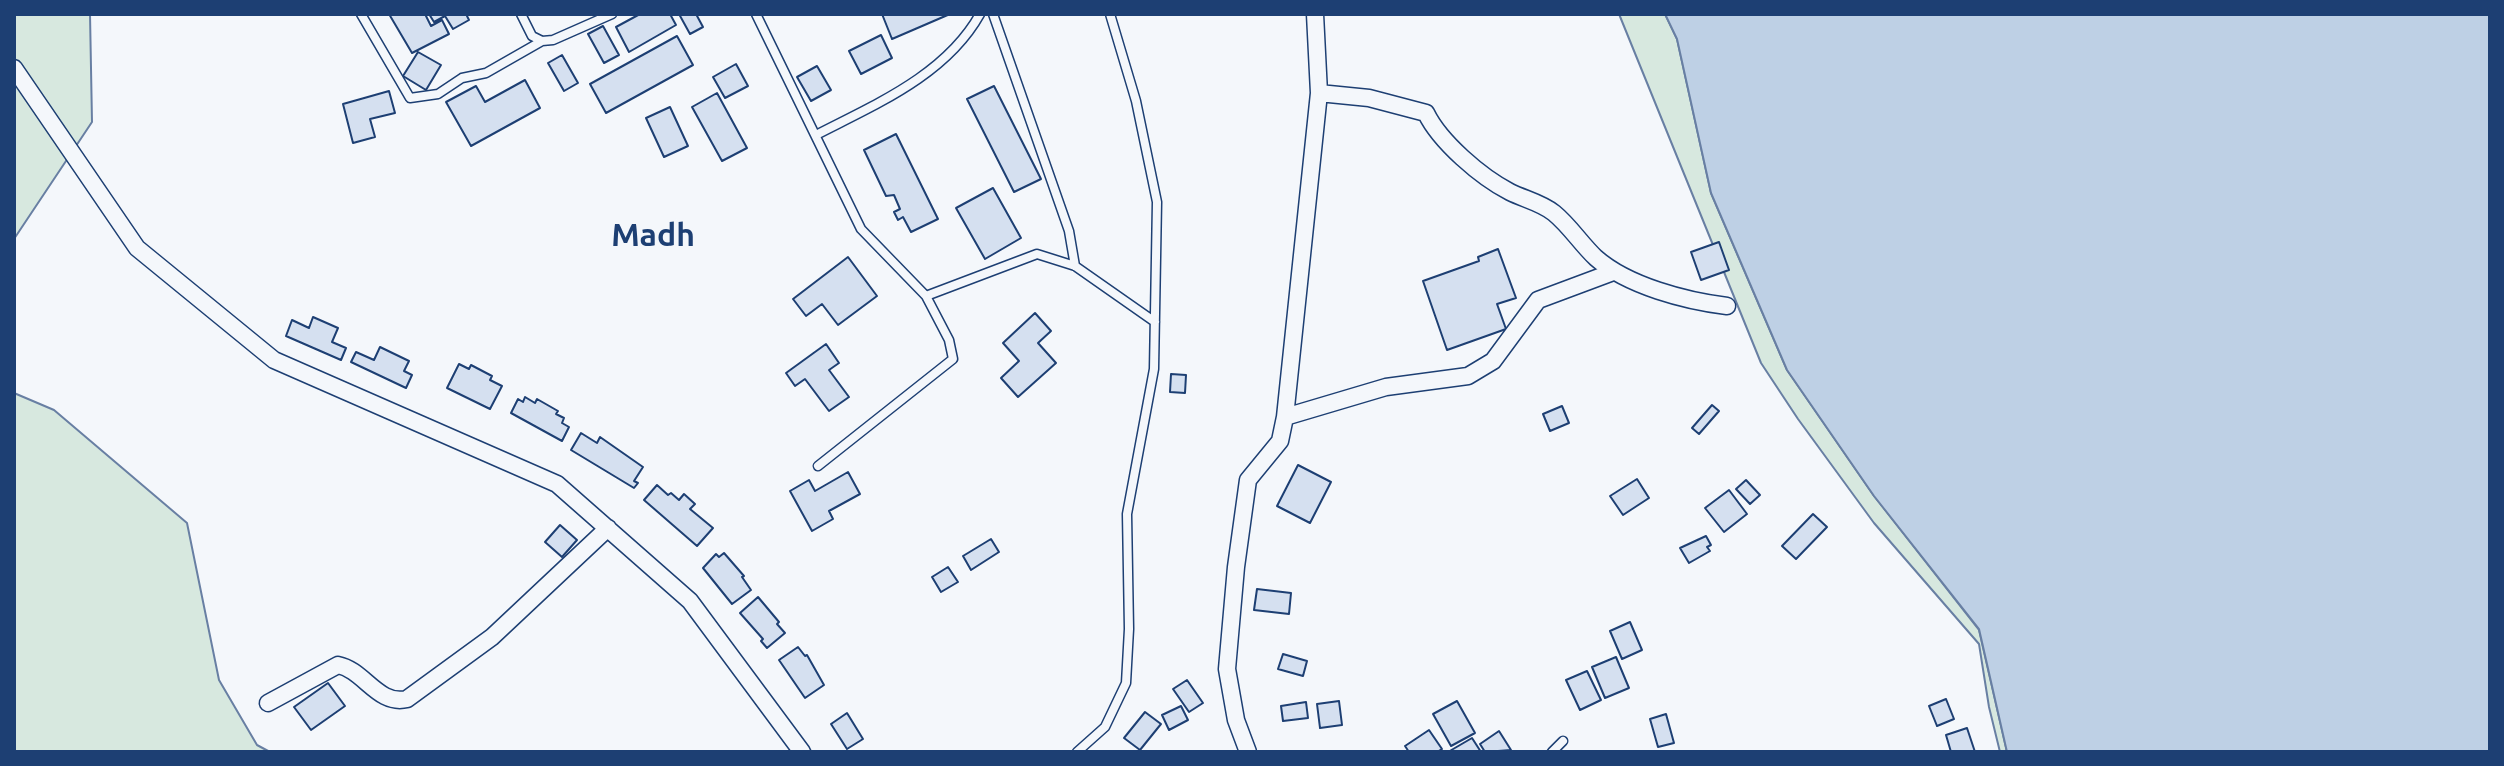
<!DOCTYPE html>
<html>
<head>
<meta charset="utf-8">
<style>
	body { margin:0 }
	#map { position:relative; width:2504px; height:766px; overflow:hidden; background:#f4f7fb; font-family:Ubuntu,sans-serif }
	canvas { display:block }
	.frame { position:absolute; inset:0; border:16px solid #1d3f73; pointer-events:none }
</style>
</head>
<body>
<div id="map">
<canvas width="2504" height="766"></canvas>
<div class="frame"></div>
</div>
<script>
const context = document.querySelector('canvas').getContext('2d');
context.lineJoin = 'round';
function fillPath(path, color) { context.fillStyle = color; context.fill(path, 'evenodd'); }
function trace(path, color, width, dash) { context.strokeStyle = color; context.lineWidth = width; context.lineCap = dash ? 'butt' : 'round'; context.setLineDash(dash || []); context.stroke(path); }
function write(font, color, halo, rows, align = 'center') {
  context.font = font + ' Ubuntu,sans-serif'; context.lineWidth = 6; context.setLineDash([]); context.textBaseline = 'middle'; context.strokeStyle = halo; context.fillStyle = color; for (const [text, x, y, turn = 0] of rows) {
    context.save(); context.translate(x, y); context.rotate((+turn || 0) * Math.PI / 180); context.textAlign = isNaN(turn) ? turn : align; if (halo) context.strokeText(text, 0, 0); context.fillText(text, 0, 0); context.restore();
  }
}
const green = new Path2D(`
	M14 14H90L92 122 14 239Z
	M1619 14H1665L1677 39 1711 193 1787 370 1874 496 1979 630 2007 752H2000L1989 707 1979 644 1874 523 1798 419 1761 363Z
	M14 393 54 410 187 523 219 680 257 745 270 752H14Z`);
fillPath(green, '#d7e8df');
trace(green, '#687fa3', 2);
const water = new Path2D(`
	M1665 14H2490V752H2007L1979 629 1874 496 1787 370 1711 193 1677 39Z`);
fillPath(water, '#bed0e5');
trace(water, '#687fa3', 2);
const building = new Path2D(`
	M389 14H425L431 26 442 20 449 34 412 53Z
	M429 14H466L469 20 453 29 445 16 434 22Z
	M640 14H670L676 25 629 52 616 27Z
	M679 14H696L703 27 690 34Z
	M882 14H950L892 39Z
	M603 26 619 55 604 63 588 34Z
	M881 35 892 58 861 74 849 51Z
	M677 36 693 65 606 113 590 84Z
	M418 52 441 65 426 90 403 76Z
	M562 55 578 83 564 91 548 63Z
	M736 64 748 86 725 98 713 77Z
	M817 66 831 90 811 101 797 77Z
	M525 80 540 108 471 146 446 102 476 86 485 102Z
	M994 86 1041 179 1014 192 967 99Z
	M389 91 395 113 370 119 375 137 353 143 343 104Z
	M717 93 747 148 722 161 692 107Z
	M670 107 688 146 664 157 646 118Z
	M896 134 938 219 911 232 903 217 898 220 894 212 900 209 894 195 886 196 864 150Z
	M993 188 1021 238 985 259 956 208Z
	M1719 242 1729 270 1701 280 1691 252Z
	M1498 249 1516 298 1497 304 1506 329 1447 350 1423 281 1479 261 1478 257Z
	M848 257 877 296 838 325 822 304 806 316 793 299Z
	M1035 313 1051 331 1038 343 1056 363 1018 397 1001 378 1019 361 1003 343Z
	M313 317 338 328 332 342 346 348 341 360 286 336 292 320 309 328Z
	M826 344 839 363 829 370 849 397 829 411 805 379 795 386 786 373Z
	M380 347 409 361 404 371 412 375 406 388 351 362 356 352 374 360Z
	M459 364 469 369 471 365 492 376 490 380 502 386 490 409 447 388Z
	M1171 374 1186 375 1185 393 1170 392Z
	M525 397 535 403 537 399 558 411 556 414 564 418 562 423 569 427 562 441 511 413 518 399 523 402Z
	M1712 405 1719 411 1699 434 1692 428Z
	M1562 406 1569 423 1550 431 1543 414Z
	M581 433 597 443 600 437 643 467 634 481 638 483 634 488 571 450Z
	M1298 465 1331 482 1310 523 1277 506Z
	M848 472 860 494 829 511 833 519 812 531 790 491 809 480 815 491Z
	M1637 479 1649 498 1623 515 1610 496Z
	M1746 480 1760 495 1750 504 1736 489Z
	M657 485 668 495 671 493 679 500 684 494 695 504 690 509 713 528 697 546 644 500Z
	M1729 490 1747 514 1724 532 1705 508Z
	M1813 514 1827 527 1796 559 1782 546Z
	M560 525 577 540 562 557 545 542Z
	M1706 536 1711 545 1707 547 1710 551 1689 563 1680 548Z
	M991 539 999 552 971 570 963 556Z
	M724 553 744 576 742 577 751 590 732 604 703 568 716 554 719 557Z
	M948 567 958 582 941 592 932 577Z
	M1257 589 1291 593 1289 614 1254 610Z
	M758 597 779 622 777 624 785 633 767 648 761 641 763 639 740 613Z
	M1630 622 1642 650 1622 659 1610 631Z
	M798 647 805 656 807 655 824 685 805 698 779 660Z
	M1283 654 1307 661 1303 676 1278 669Z
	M1616 657 1629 688 1605 698 1592 667Z
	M1587 671 1601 700 1580 710 1566 680Z
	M1187 680 1203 703 1189 712 1173 689Z
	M328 683 345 706 311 730 294 707Z
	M1946 699 1954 719 1937 726 1929 706Z
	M1339 701 1342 725 1320 728 1317 704Z
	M1457 701 1475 733 1451 746 1433 714Z
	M1306 702 1308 718 1283 721 1281 706Z
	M1181 706 1188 720 1169 730 1162 715Z
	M1145 712 1161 724 1140 750 1124 738Z
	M847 713 863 739 847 749 831 724Z
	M1666 714 1674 743 1658 747 1650 719Z
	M1967 728 1975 752H1951L1946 735Z
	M1429 730 1442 749 1437 752H1409L1405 746Z
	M1499 731 1511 750 1485 752 1480 744Z
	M1472 738 1481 752H1448Z`);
fillPath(building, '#d5e0f0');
trace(building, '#1d3f73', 2);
const service = new Path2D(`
	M361 14 410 98 438 94 462 78 486 73 542 41 553 40 612 14
	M521 14 532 36 542 41
	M756 14 861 229 926 296 949 340 953 359 818 466
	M993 14 1069 231 1075 266
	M816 135C876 104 946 75 980 14
	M926 296 1037 254 1075 266 1155 322
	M1077 752 1105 727 1126 683 1129 629 1127 514 1154 369 1157 202 1136 101 1110 14
	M1552 752 1563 741`);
const minor = new Path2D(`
	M14 68 137 248 274 360 557 484 690 601 802 752
	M1319 93 1369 98 1426 113C1440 142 1481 177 1510 192 1524 199 1542 203 1554 213 1570 226 1581 244 1596 258 1628 286 1686 301 1727 306
	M1285 417 1386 387 1468 376 1493 361 1538 300 1613 272
	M268 703 338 665C364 670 378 706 407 699L492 637 608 528
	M1248 752 1236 720 1227 669 1236 567 1248 480 1280 441 1285 417 1319 93 1315 14`);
trace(service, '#1d3f73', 11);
trace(minor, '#1d3f73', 19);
trace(service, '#f4f7fb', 8);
trace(minor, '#f4f7fb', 16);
write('bold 32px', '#1d3f73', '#f4f7fb', [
	["Madh",653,235]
]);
</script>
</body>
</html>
